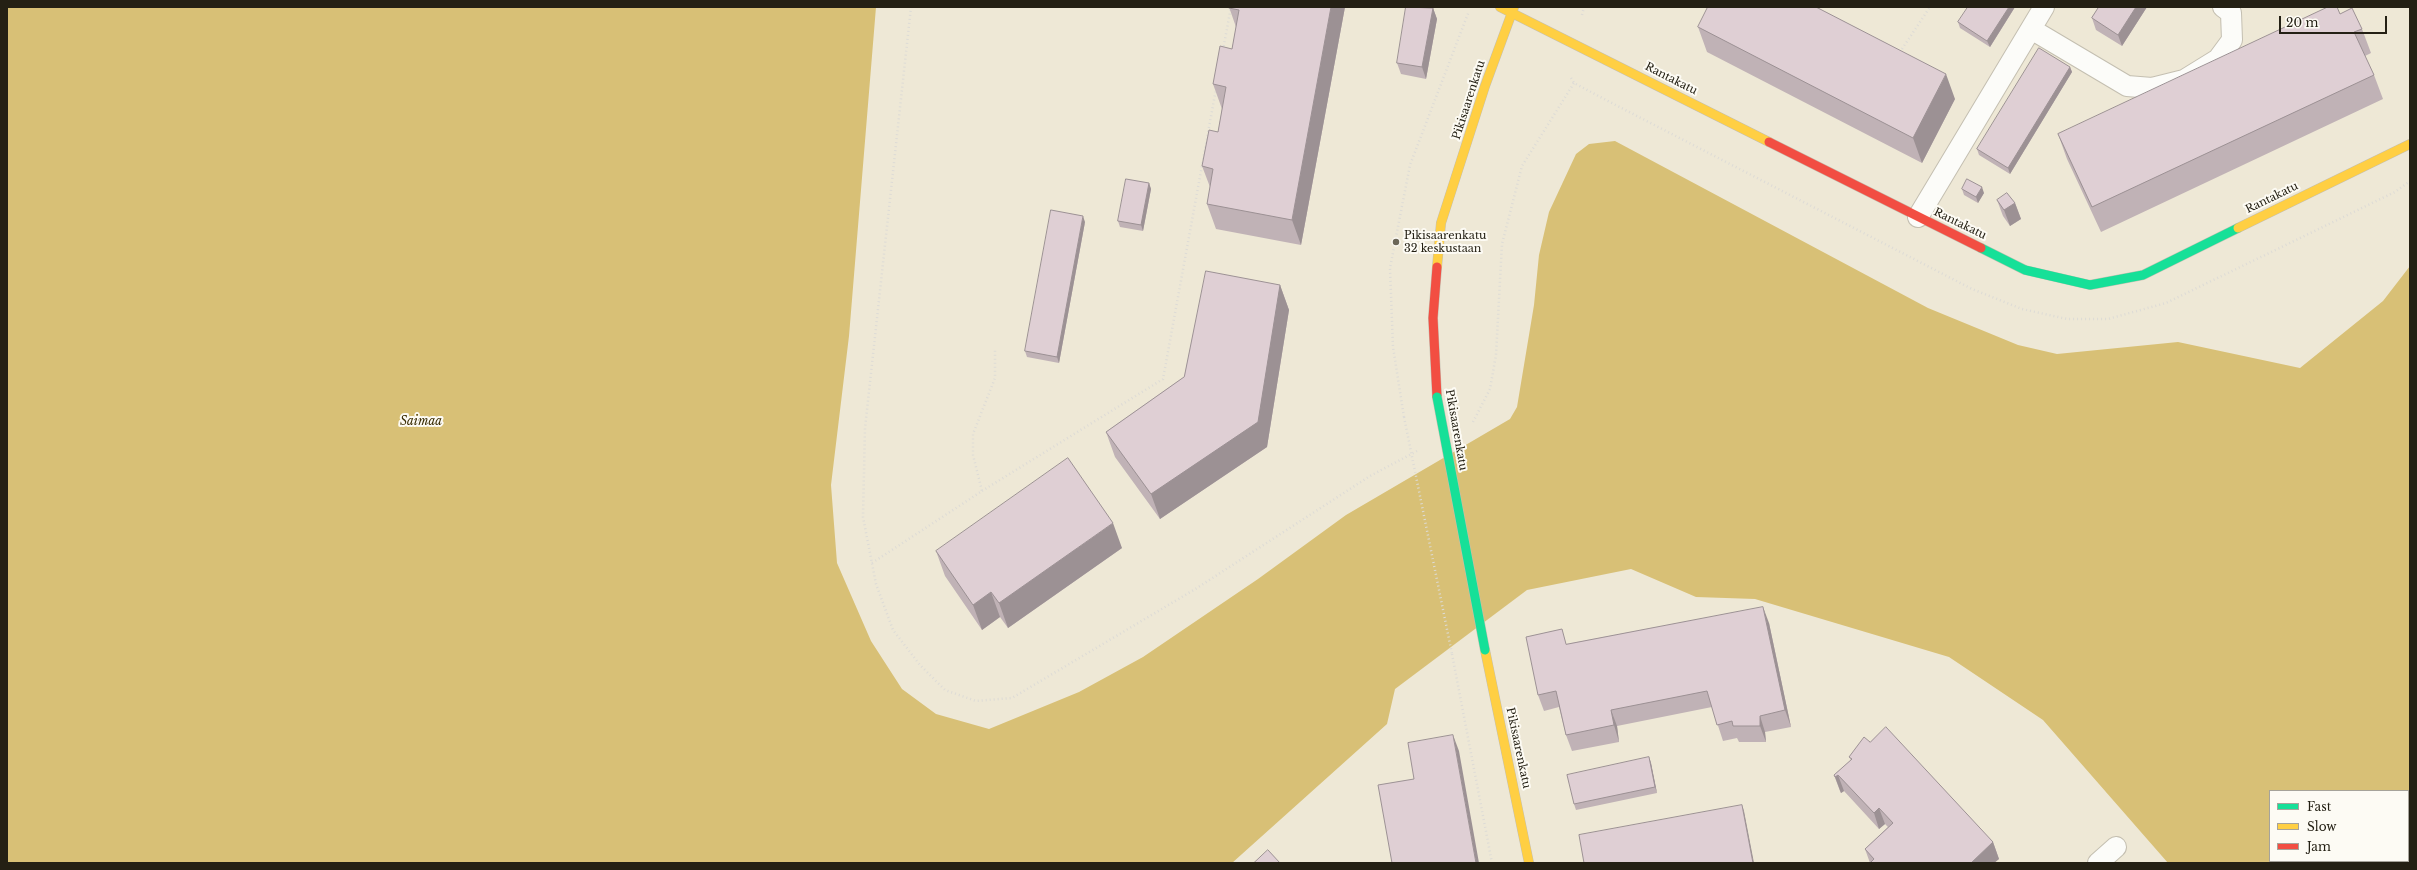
<!DOCTYPE html>
<html>
<head>
<meta charset="utf-8">
<style>
	body { margin:0 }
	#map { position:relative; width:2417px; height:870px; overflow:hidden; background:#eee8d6; font-family:"Libre Baskerville",serif }
	canvas { display:block }
	.frame { position:absolute; inset:0; border:8px solid #242014; pointer-events:none }
	.legend { position:absolute; left:2269px; top:790px; width:140px; height:72px; box-sizing:border-box; background:#fdfbf4; border:1px solid #a6a39a; margin:0; padding:5px 7px; list-style:none; font-size:12px; color:#242014 }
	.legend li { display:flex; align-items:center; gap:8px; height:20px }
	.legend b { width:20px; border:1px solid #a6a39a }
	.scale { position:absolute; left:2279px; top:16px; width:108px; height:18px; box-sizing:border-box; border:2px solid #242014; border-top:0; padding-left:5px; font-size:12px; line-height:14px; white-space:nowrap; color:#242014; -webkit-text-stroke:3px #fdfbf4; paint-order:stroke }
</style>
</head>
<body>
<div id="map">
<canvas width="2417" height="870"></canvas>
<div class="frame"></div>
<ul class="legend">
<li><b style="height:5px;background:#16e098"></b>Fast</li>
<li><b style="height:5px;background:#ffcf43"></b>Slow</li>
<li><b style="height:5px;background:#f24e42"></b>Jam</li>
</ul>
<div class="scale">20 m</div>
</div>
<script>
const context = document.querySelector('canvas').getContext('2d');
context.lineJoin = 'round';
function fillPath(path, color) { context.fillStyle = color; context.fill(path, 'evenodd'); }
function trace(path, color, width, dash) { context.strokeStyle = color; context.lineWidth = width; context.lineCap = dash ? 'butt' : 'round'; context.setLineDash(dash || []); context.stroke(path); }
function write(font, color, halo, rows, align = 'center') {
  context.font = font + ' "Libre Baskerville",serif'; context.lineWidth = 4; context.setLineDash([]); context.textBaseline = 'middle'; context.strokeStyle = halo; context.fillStyle = color; for (const [text, x, y, turn = 0] of rows) {
    context.save(); context.translate(x, y); context.rotate((+turn || 0) * Math.PI / 180); context.textAlign = isNaN(turn) ? turn : align; if (halo) context.strokeText(text, 0, 0); context.fillText(text, 0, 0); context.restore();
  }
}
fillPath(new Path2D(`
	M7 7H876L849 336 831 485 837 563 871 641 902 689 936 714 989 729 1079 692 1143 657 1258 579 1346 515 1510 419 1517 407 1534 305 1539 255 1549 212 1576 154 1589 144 1615 141 1928 308 2018 345 2057 354 2178 342 2300 368 2383 301 2410 266V863H2168L2043 720 1949 657 1755 599 1696 597 1631 569 1527 590 1395 689 1387 724 1232 863H7ZM2270 791H2408V861H2270Z`), '#d8c076');
const lane = new Path2D(`
	M2031 29 2127 86 2152 88 2184 80 2218 59 2232 40 2231 13 2223 7
	M1918 217 2044 7
	M2098 863 2116 847`);
const fast = new Path2D(`
	M1981 248 2025 270 2090 285 2143 275 2238 228`);
const slow = new Path2D(`
	M1500 7 1769 142
	M2238 228 2410 144
	M1437 267 1441 223 1485 86 1514 7
	M1485 650 1529 863`);
const jam = new Path2D(`
	M1769 142 1981 248
	M1437 397 1433 318 1437 267`);
trace(lane, '#c4bfb1', 22);
trace(fast, '#c4bfb1', 10);
trace(slow, '#c4bfb1', 10);
trace(jam, '#c4bfb1', 10);
trace(new Path2D(`
	M911 7 865 428 863 517 876 584 893 630 920 665 945 690 976 701 1012 698 1197 588 1370 476 1417 451
	M1582 15 1584 7
	M1902 49 1930 7
	M1223 50 1231 7
	M1571 78 1574 83 1606 100 1972 289 2022 309 2067 319H2108L2166 303 2395 192 2410 181
	M1404 417 1393 347 1390 268 1410 165 1469 11
	M1473 422 1490 389 1496 355 1502 244 1522 166 1574 83
	M982 491 1163 379 1216 89
	M872 563 982 491 973 455V434L995 378V348
	M1452 654 1492 863`), '#dddbd6', 2.5, [1, 3]);
trace(lane, '#fcfcf9', 20);
trace(fast, '#16e098', 9);
trace(slow, '#ffcf43', 9);
trace(jam, '#f24e42', 9);
const fastBridge = new Path2D(`
	M1437 397 1485 650`);
trace(fastBridge, '#c4bfb1', 10, []);
trace(new Path2D(`
	M1404 417 1452 654`), '#dddbd6', 2.5, [1, 3]);
trace(fastBridge, '#16e098', 9);
fillPath(new Path2D(`
	M1229 7H1345L1301 245 1216 229 1207 204 1210 187 1202 166 1218 132 1222 109 1213 84 1232 49 1236 27Z
	M2015 7 1990 47 1960 28 1958 22Z
	M2099 7H2147L2122 46 2096 30 2092 18Z
	M1433 8 1437 19 1426 79 1401 74 1397 63Z
	M2340 14 2362 29 2371 53 2365 56 2374 75 2383 99 2101 232 2067 159 2058 134Z
	M1698 27 1955 99 1922 163 1707 52Z
	M2070 67 2072 72 2010 174 1979 155 1977 149Z
	M1149 183 1151 189 1143 231 1120 227 1118 221Z
	M1962 189 1984 193 1978 203 1964 195Z
	M1997 200 2015 203 2021 219 2010 226 2003 216Z
	M1085 222 1059 363 1027 357 1025 351Z
	M1280 285 1289 310 1267 447 1160 519 1115 457 1106 432 1184 377Z
	M1122 548 1008 628 1000 617 982 630 945 576 936 551Z
	M1769 623 1791 727 1765 732 1766 742H1739L1737 738 1723 741 1712 707 1617 726 1619 742 1572 751 1566 735 1559 707 1544 711 1538 695 1567 644Z
	M1649 757 1651 763 1657 793 1576 810 1574 804Z
	M1849 757 1993 842 1999 859 1994 863H1870L1865 849 1888 827 1885 824 1879 829 1844 791 1841 793 1840 791 1834 775 1851 760Z`), '#c0b2b6');
fillPath(new Path2D(`
	M1331 7H1345L1301 245 1292 220Z
	M2009 7H2015L1990 47 1987 41Z
	M2136 7H2147L2122 46 2118 35Z
	M1433 8 1437 19 1426 79 1422 67Z
	M2070 67 2072 72 2010 174 2008 168Z
	M1946 74 1955 99 1922 163 1913 138Z
	M1149 183 1151 189 1143 231 1141 225Z
	M1982 187 1984 193 1978 203 1976 197Z
	M2015 203 2021 219 2010 226 2004 210Z
	M1083 216 1085 222 1059 363 1057 357Z
	M1280 285 1289 310 1267 447 1160 519 1151 494Z
	M1113 523 1122 548 1008 628 999 603Z
	M991 592 1000 617 982 630 973 605Z
	M1763 607 1769 623 1791 727 1785 710Z
	M1611 710 1617 726 1619 742 1614 725Z
	M1760 716 1765 732 1766 742 1760 726Z
	M1453 735 1459 751 1479 863H1476Z
	M1649 757 1651 763 1657 793 1655 787Z
	M1838 775 1844 791 1841 793 1835 777Z
	M1742 805 1744 811 1754 863H1753Z
	M1879 808 1885 824 1879 829 1874 813Z
	M1993 842 1999 859 1994 863H1971Z`), '#9c9194');
const building = new Path2D(`
	M1229 7H1331L1292 220 1207 204 1213 169 1202 166 1209 130 1218 132 1226 87 1213 84 1220 46 1232 49 1239 10 1229 8Z
	M1406 7 1433 8 1422 67 1397 63Z
	M1708 7H1816L1946 74 1913 138 1698 27Z
	M1968 7H2009L1987 41 1958 22Z
	M2099 7H2136L2118 35 2092 18Z
	M2328 7H2337L2340 14 2352 8 2362 29 2354 32 2374 75 2092 207 2058 134Z
	M2039 48 2070 67 2008 168 1977 149Z
	M1126 179 1149 183 1141 225 1118 221Z
	M1967 179 1982 187 1976 197 1962 189Z
	M2007 193 2015 203 2004 210 1997 200Z
	M1051 210 1083 216 1057 357 1025 351Z
	M1206 271 1280 285 1258 422 1151 494 1106 432 1184 377Z
	M1068 458 1113 523 999 603 991 592 973 605 936 551Z
	M1763 607 1785 710 1760 716V726H1733L1732 721 1717 725 1707 691 1611 710 1614 725 1566 735 1556 691 1538 695 1526 637 1562 629 1566 644Z
	M1886 727 1993 842 1971 863H1870L1874 859 1865 849 1893 823 1879 808 1874 813 1838 775 1835 777 1834 775 1852 759 1849 757 1864 737 1870 742Z
	M1453 735 1476 863H1392L1378 785 1414 779 1408 743Z
	M1649 757 1655 787 1574 804 1567 775Z
	M1742 805 1753 863H1584L1579 835Z
	M1268 850 1280 863H1254Z`);
fillPath(building, '#dfcfd4');
trace(building, '#9c9194', 1);
for (const [x, y, r, color] of [
	[1396,242,4,"#6b6658"]
]) { const dot = new Path2D(); dot.arc(x, y, r, 0, 2 * Math.PI); context.fillStyle = color; context.fill(dot); trace(dot, '#fdfbf4', 1.5); }
write('11px', '#242014', '#fdfbf4', [
	["Rantakatu",1671,79,27],
	["Pikisaarenkatu",1469,100,-72],
	["Rantakatu",2272,198,-26],
	["Rantakatu",1960,224,26],
	["Pikisaarenkatu",1456,430,80],
	["Pikisaarenkatu",1518,748,78]
]);
write('11px', '#242014', '#fdfbf4', [
	["Pikisaarenkatu",1404,236],
	["32 keskustaan",1404,249]
], 'left');
write('italic 12px', '#372a00', '#fdfbf4', [
	["Saimaa",421,422]
]);
</script>
</body>
</html>
